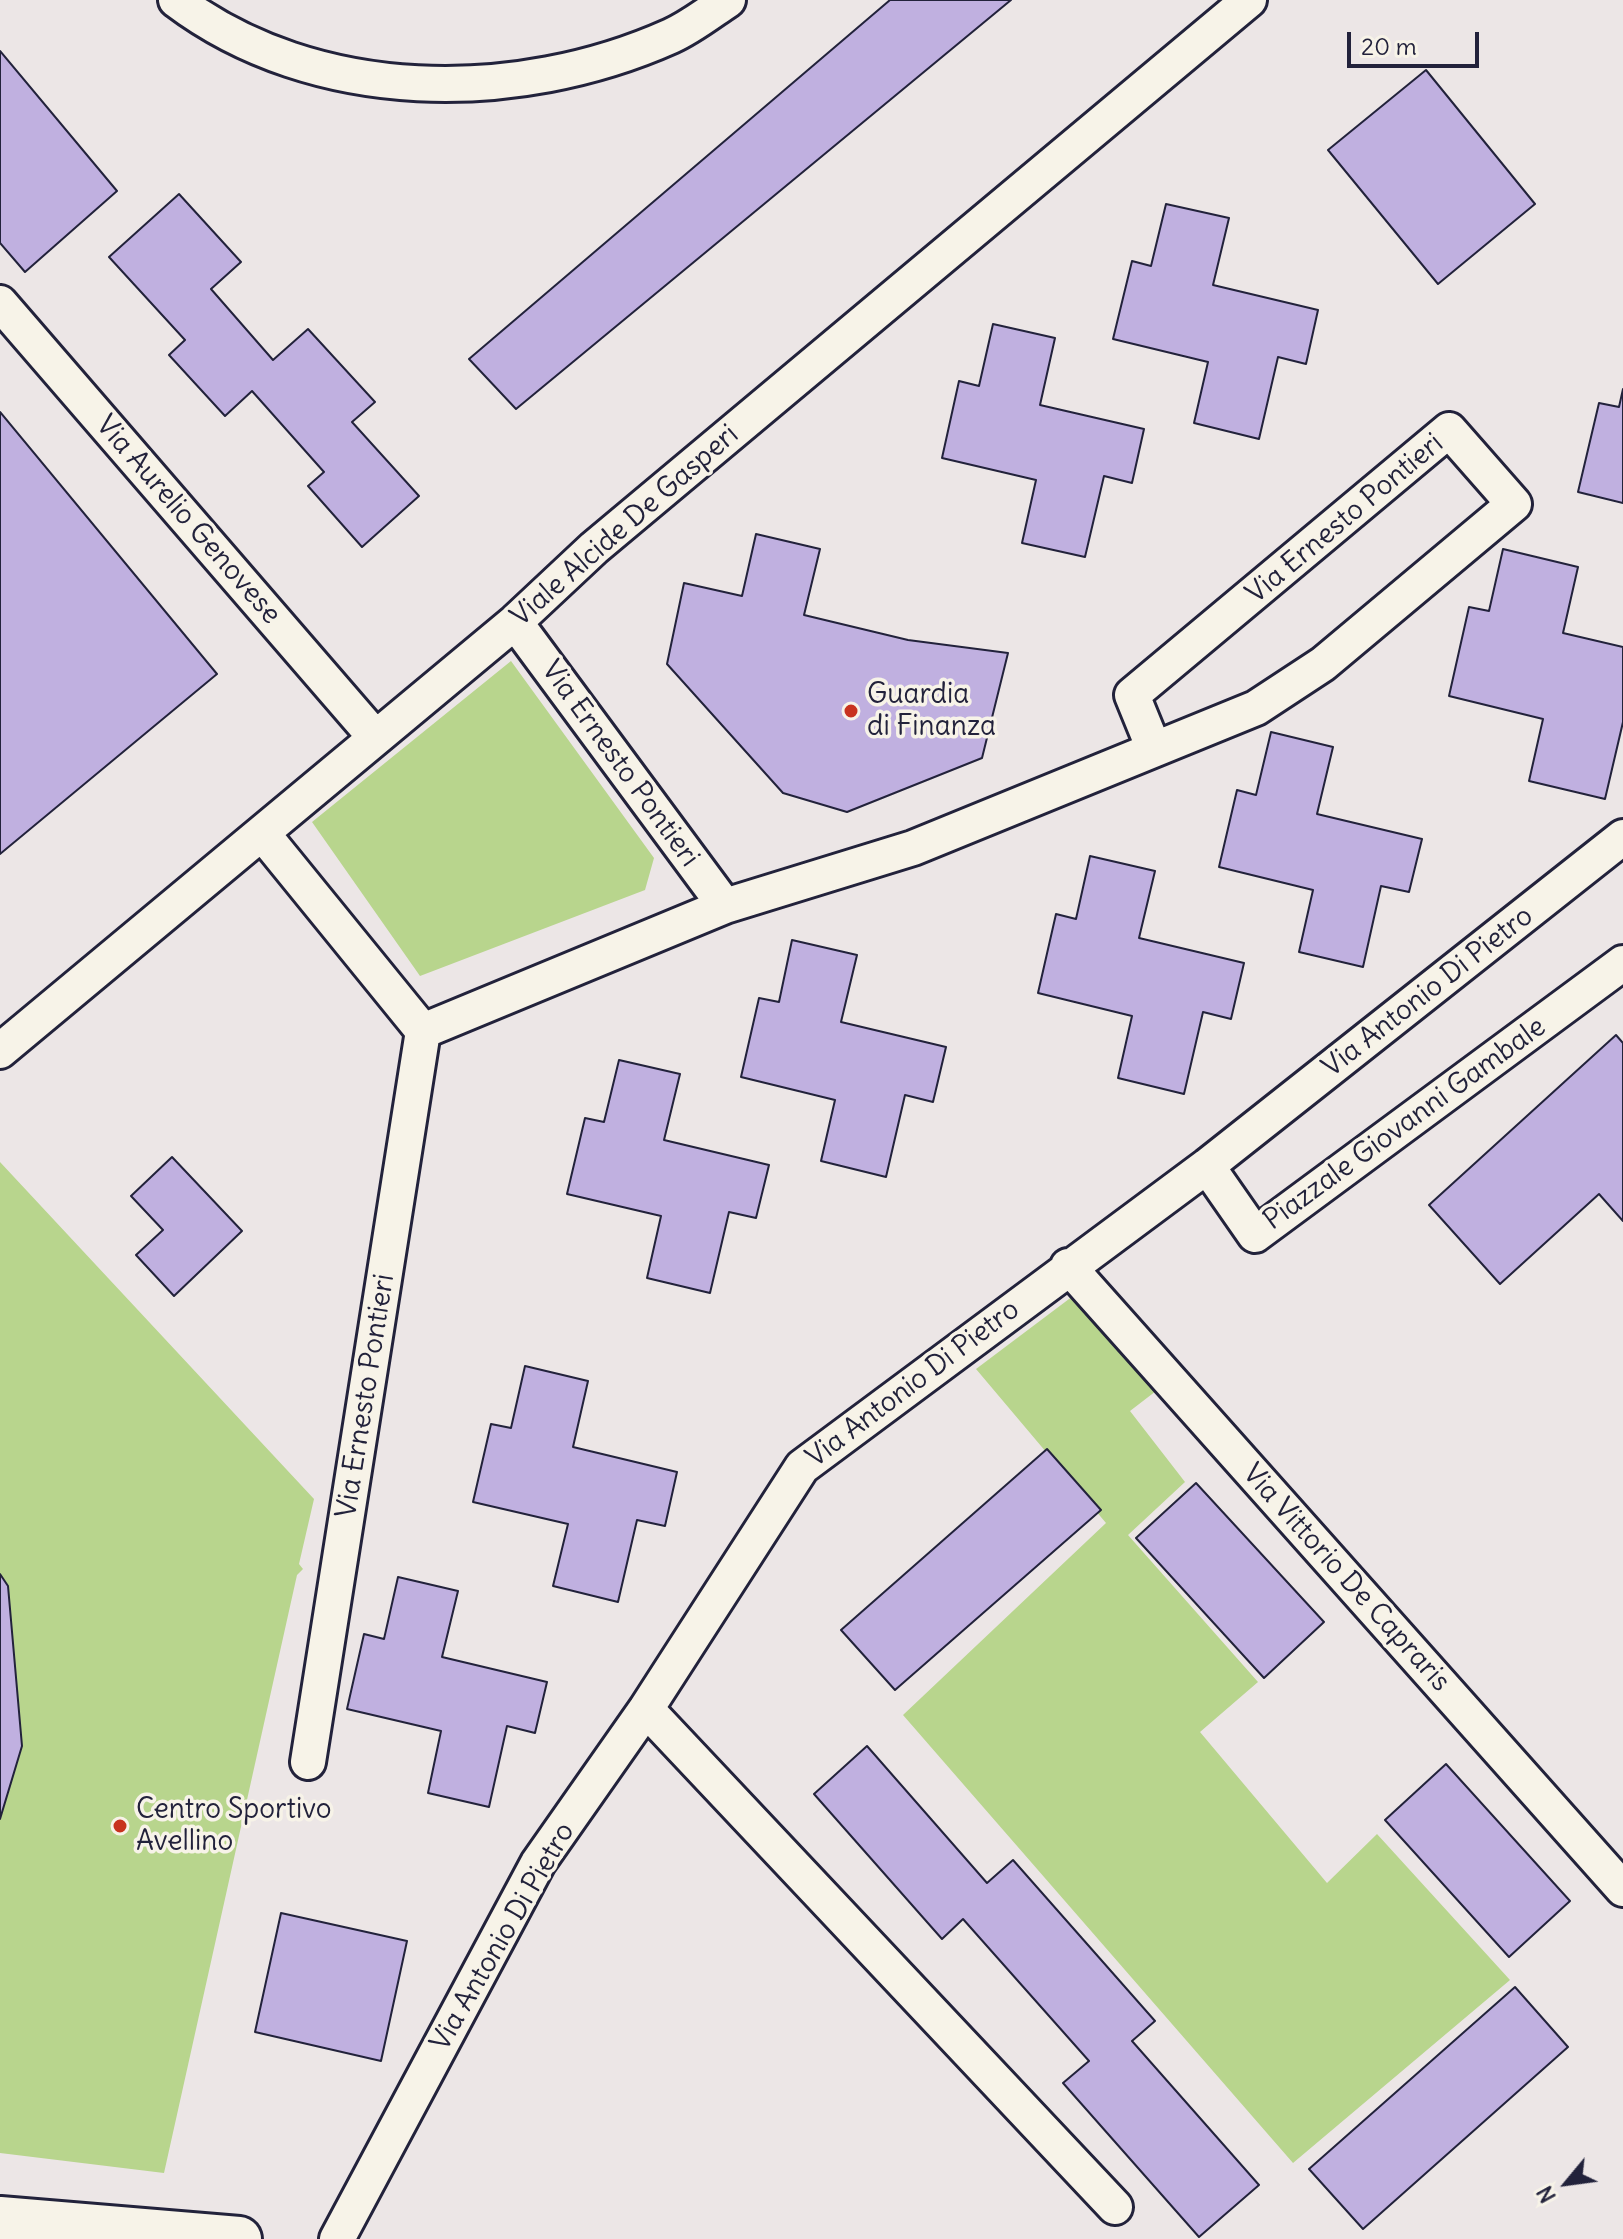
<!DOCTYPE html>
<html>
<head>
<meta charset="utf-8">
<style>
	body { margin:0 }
	#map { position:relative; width:1623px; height:2239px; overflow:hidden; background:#ece6e6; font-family:Delius,sans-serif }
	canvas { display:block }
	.north { position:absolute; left:1527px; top:2143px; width:80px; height:80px; -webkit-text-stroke:6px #f7f3e8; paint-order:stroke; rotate:241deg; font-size:22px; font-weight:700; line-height:32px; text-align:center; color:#22223b }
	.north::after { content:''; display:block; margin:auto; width:28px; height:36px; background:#22223b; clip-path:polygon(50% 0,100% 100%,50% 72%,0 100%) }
	.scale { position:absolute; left:1347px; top:32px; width:132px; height:36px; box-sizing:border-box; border:4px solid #22223b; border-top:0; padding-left:10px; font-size:24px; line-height:28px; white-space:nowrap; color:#22223b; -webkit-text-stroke:6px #f7f3e8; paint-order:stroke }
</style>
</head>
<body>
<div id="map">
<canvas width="1623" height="2239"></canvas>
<div class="north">N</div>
<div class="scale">20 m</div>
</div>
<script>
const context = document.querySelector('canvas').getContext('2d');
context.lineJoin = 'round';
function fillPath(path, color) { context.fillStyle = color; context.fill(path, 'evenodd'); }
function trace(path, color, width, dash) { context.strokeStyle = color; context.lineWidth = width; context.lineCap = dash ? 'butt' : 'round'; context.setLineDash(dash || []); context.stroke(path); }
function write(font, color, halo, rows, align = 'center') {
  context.font = font + ' Delius,sans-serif'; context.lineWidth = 7; context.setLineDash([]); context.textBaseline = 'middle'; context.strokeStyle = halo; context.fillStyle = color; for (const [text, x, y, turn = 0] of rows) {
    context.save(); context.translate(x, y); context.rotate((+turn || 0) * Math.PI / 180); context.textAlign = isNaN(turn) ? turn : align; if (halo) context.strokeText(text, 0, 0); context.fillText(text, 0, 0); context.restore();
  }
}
fillPath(new Path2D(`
	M511 661 654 858 645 890 420 976 312 822Z
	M0 1162 314 1499 299 1564 303 1569 297 1575 164 2173 0 2153Z
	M1073 1296 1156 1391 1130 1411 1185 1482 1128 1535 1258 1682 1200 1732 1327 1883 1377 1834 1510 1980 1293 2163 903 1715 1106 1523 976 1369Z`), '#b8d58d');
const building = new Path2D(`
	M890 0H1011L516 409 469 359Z
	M0 51 117 191 25 272 0 243Z
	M1426 70 1535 204 1438 284 1328 150Z
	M179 194 241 262 211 289 273 360 308 329 375 402 352 422 419 496 362 547 308 486 324 472 252 391 225 416 169 355 185 340 109 257Z
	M1166 204 1229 218 1213 285 1318 310 1306 364 1278 357 1259 439 1194 423 1208 362 1113 339 1132 261 1151 266Z
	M993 324 1055 338 1040 405 1144 429 1132 483 1104 476 1085 557 1022 543 1036 480 942 458 959 381 979 386Z
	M1623 389V503L1578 492 1599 403 1619 407Z
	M0 412 217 674 0 854Z
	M756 534 820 549 804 615 908 640 1008 653 982 758 847 812 783 793 667 664 684 583 742 596Z
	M1503 549 1578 567 1563 633 1623 647V722L1605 799 1529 781 1543 719 1449 696 1469 607 1489 611Z
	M1271 732 1333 747 1317 814 1422 839 1409 892 1381 886 1363 967 1299 952 1313 890 1219 867 1237 790 1256 795Z
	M1090 856 1155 871 1139 938 1244 963 1231 1019 1203 1012 1184 1094 1118 1078 1132 1016 1038 993 1056 914 1076 919Z
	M792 940 857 955 841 1022 946 1047 933 1102 905 1095 886 1177 821 1161 835 1100 741 1077 759 998 779 1002Z
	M1616 1035 1623 1043V1221L1599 1194 1500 1284 1429 1205Z
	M619 1060 680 1074 664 1140 769 1165 756 1218 729 1212 710 1293 647 1278 661 1216 567 1194 585 1118 604 1122Z
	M172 1157 242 1231 174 1296 136 1255 163 1230 131 1196Z
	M525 1366 588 1381 573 1447 677 1472 665 1526 637 1520 618 1602 553 1586 568 1524 473 1502 491 1424 511 1428Z
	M1047 1449 1101 1510 895 1690 841 1630Z
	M1196 1483 1324 1622 1264 1678 1136 1538Z
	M0 1574 8 1586 22 1746 0 1819Z
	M398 1577 458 1591 442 1657 547 1682 535 1733 507 1726 489 1807 428 1793 441 1731 347 1709 364 1634 384 1639Z
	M867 1746 987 1883 1013 1860 1155 2021 1132 2041 1259 2185 1199 2237 1063 2083 1089 2061 963 1919 942 1939 814 1794Z
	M1446 1764 1570 1901 1509 1957 1385 1820Z
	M281 1913 407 1941 381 2061 255 2032Z
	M1515 1987 1568 2047 1363 2229 1309 2169Z`);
fillPath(building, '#c0b0e0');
trace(building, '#22223b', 2);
const minor = new Path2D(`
	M176 0C315 105 517 105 671 36 691 27 710 12 728 0
	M0 303 375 737
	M515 622 725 906
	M262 833 423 1031
	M0 1051 515 622 594 548 1249 0
	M1207 1166 1255 1235 1623 963
	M1068 1266 1623 1889
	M646 1709 1115 2207
	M308 1762 423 1031 725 906 913 848 1256 708 1323 664 1514 504 1449 430 1132 695 1154 749
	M337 2239 538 1863 646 1709 802 1467 1207 1166 1623 837`);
const secondary = new Path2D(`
	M0 2219 239 2239`);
trace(minor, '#22223b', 40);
trace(secondary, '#22223b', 50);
trace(minor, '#f7f3e8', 34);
trace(secondary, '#f7f3e8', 44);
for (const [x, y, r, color] of [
	[851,711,8,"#c8321e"],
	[120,1826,8,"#c8321e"]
]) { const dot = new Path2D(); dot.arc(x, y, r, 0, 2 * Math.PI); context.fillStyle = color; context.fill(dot); trace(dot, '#f7f3e8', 3); }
write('28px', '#22223b', '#f7f3e8', [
	["Via Ernesto Pontieri",1345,519,-40],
	["Via Aurelio Genovese",188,520,49],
	["Viale Alcide De Gasperi",625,526,-41],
	["Via Ernesto Pontieri",620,764,54],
	["Via Antonio Di Pietro",1428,992,-38],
	["Piazzale Giovanni Gambale",1405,1124,-36],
	["Via Antonio Di Pietro",913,1384,-37],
	["Via Ernesto Pontieri",366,1396,-81],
	["Via Vittorio De Capraris",1346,1578,48],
	["Via Antonio Di Pietro",503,1937,-60]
]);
write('28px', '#22223b', '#f7f3e8', [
	["Guardia",867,695],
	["di Finanza",867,727],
	["Centro Sportivo",136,1810],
	["Avellino",136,1842]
], 'left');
</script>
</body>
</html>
